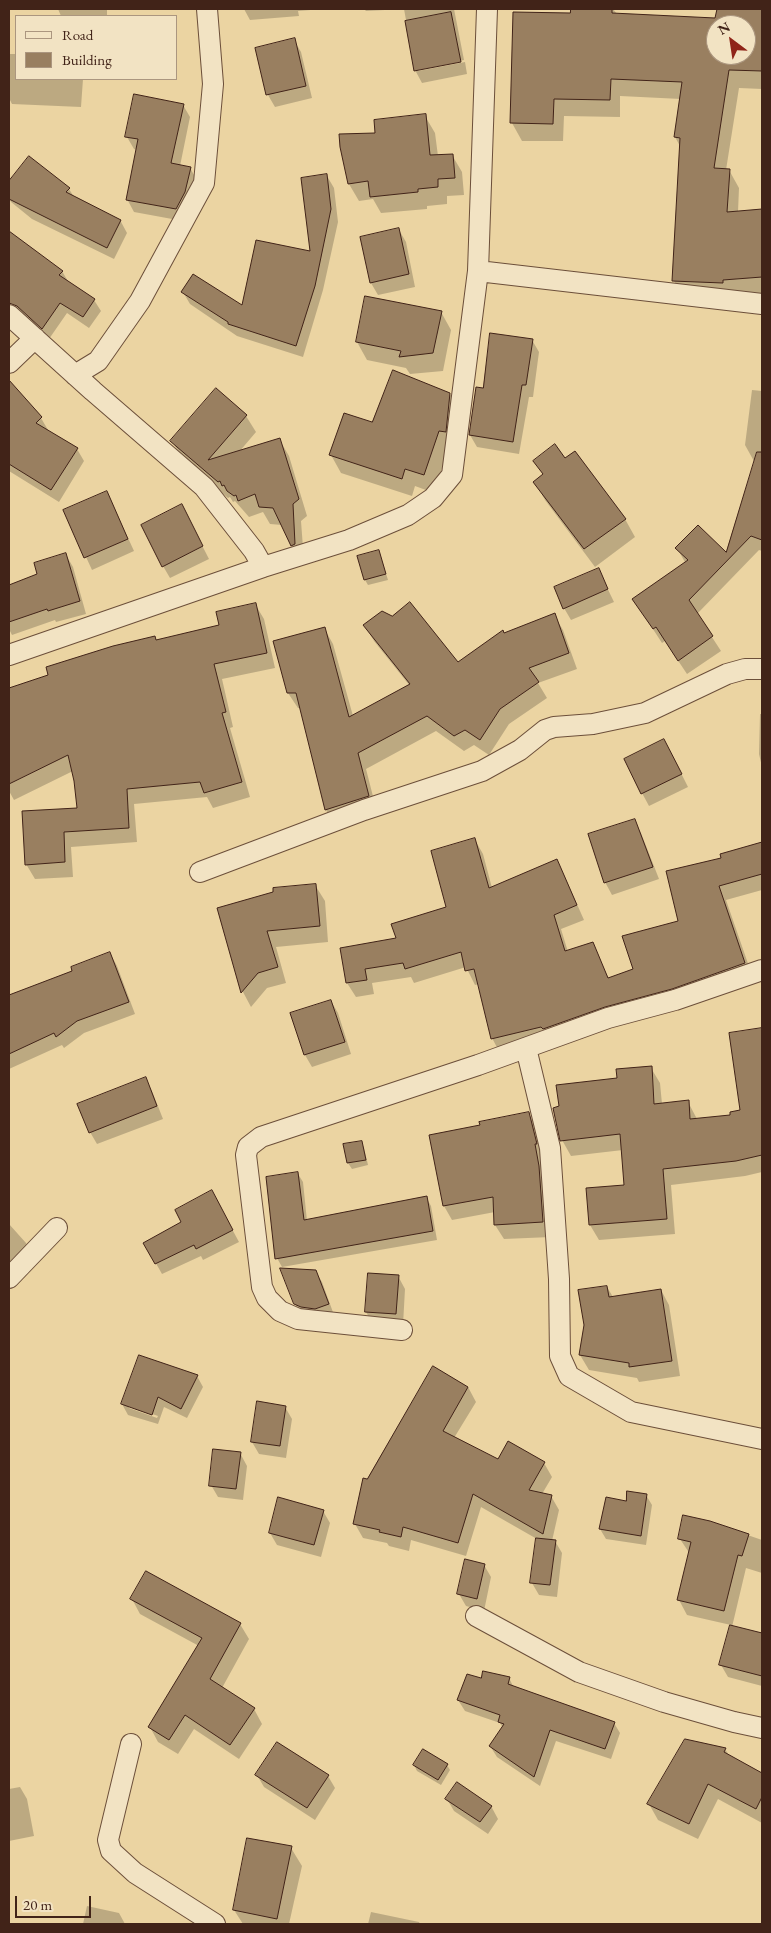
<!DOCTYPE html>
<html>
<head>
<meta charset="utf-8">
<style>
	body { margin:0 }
	#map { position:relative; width:771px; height:1933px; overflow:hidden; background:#ebd4a2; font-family:"EB Garamond",serif }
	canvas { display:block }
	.frame { position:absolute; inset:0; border:10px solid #412318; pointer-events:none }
	.legend { position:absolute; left:15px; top:15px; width:162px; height:65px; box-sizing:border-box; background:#f2e3c3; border:1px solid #ab967f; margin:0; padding:6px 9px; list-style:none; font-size:15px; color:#412318 }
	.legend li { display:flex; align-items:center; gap:10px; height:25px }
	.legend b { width:25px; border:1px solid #ab967f }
	.north { position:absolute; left:706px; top:15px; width:50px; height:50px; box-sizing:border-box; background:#f2e3c3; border:1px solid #ab967f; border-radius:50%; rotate:329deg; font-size:14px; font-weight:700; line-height:20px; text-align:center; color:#412318 }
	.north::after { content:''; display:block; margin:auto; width:18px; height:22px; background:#8f2418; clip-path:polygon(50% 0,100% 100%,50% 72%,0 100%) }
	.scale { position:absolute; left:15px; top:1896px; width:76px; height:22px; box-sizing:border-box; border:2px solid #412318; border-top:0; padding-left:6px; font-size:15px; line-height:18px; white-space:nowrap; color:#412318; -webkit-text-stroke:4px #f2e3c3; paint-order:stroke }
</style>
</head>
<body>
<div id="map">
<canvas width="771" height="1933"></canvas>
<div class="frame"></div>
<ul class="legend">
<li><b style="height:6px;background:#f2e3c3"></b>Road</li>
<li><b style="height:14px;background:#997f60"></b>Building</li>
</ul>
<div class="north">N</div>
<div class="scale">20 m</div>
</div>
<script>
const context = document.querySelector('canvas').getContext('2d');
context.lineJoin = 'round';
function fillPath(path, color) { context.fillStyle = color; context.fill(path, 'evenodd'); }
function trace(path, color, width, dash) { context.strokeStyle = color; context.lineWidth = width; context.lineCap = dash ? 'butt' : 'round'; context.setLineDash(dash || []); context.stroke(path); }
fillPath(new Path2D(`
	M58 9H107V16H61Z
	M244 9H323L298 11 299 16 250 20Z
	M364 9H454L464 60 418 69V71L465 62 467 74 422 83 415 70 404 9 366 11Z
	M572 9H613L617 14 716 19 718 9H762V89L739 88 726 170H729L739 188 738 212 762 210V295L684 299 674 281 681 148 675 137 681 99 620 96V117L564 116 563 141H522L512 123 572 14ZM716 25H746V55H716Z
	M294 40 301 52 312 98 275 107 268 95 256 49Z
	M9 54H16V79H83L81 107 12 104 9 98Z
	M183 105 190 117 180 166 190 168 197 180 183 221 134 212 127 199 137 150 134 149 127 137Z
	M425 116 435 133 438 156 452 155 462 172 464 195 447 196V204L427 206V209L381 213 373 199 359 201 349 184 341 147Z
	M29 157 69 189 74 197 120 220 127 233 114 259 32 219 11 202 9 198V183Z
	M327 176 334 188 338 222 323 290 303 357 237 336 190 304 183 292 243 307 312 252Z
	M399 230 406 242 415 287 378 295 371 283Z
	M9 232 62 271 69 283 94 300 101 311 89 328 67 313 49 339 19 314 13 303 18 296 9 289Z
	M441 312 451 330 443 371 410 374 406 368 367 360 357 342Z
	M532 340 539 352 533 397H529L519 454 477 447 470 435 484 389Z
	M16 390 41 418 48 430 47 431 77 449 84 461 59 502 9 471V396Z
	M752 390 762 391V464L755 463 745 445Z
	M450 394 460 413 434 493 415 486 412 496 341 473 331 455 372 424Z
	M246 416 256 432 239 452 279 439 289 456 307 516 301 521 304 561 301 562 282 525 270 524 263 512 249 517 235 501 233 502 230 497 228 498 182 458 172 441Z
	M564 459 625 519 635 537 595 567 545 500 535 482 544 476 535 461Z
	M749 482 762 487V551L759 550 697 614 721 651 687 674 665 641 662 643 634 600 686 564 677 548 727 554Z
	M107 492 134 551 92 570 65 511Z
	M188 518 209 559 170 578 163 566Z
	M379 551 388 580 368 585 365 580Z
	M66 555 73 567 86 614 56 622 55 620 12 635 9 629V586L39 575Z
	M598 569 614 602 571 620 564 608Z
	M255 604 264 619 275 668 222 679 233 727 230 728 250 797 213 808 207 797 134 804 137 842 71 847 73 877 35 879 26 864 78 809 73 771 14 800 9 791V692L17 686 157 641 221 626Z
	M554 615 563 630 577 669 538 683 547 698 509 724 489 755 474 745 464 751 436 731 366 769 377 812 335 825 326 810 301 708H298L288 693 324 628 333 644 353 716 410 686 374 641 365 626 458 663 504 634Z
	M760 714H762V767L759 754Z
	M671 753 688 787 649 806 642 793Z
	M634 820 641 833 659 879 612 895 605 882Z
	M475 840 483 854 492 888 556 860 564 875 584 920 561 929 568 952 592 944 609 979 634 970 679 922 723 859 722 855 762 843V890L726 900 753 978 500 1053 492 1038 479 984 475 985 466 967 414 983 411 977 372 983 374 994 356 997 347 983 342 949 397 939 447 908Z
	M315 885 325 901 328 942 276 947 286 983 267 988 251 1007 243 992 219 909Z
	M110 953 117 966 135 1014 84 1033 64 1048 62 1045 9 1069V997L74 972Z
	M331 1001 338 1013 351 1054 312 1067 305 1055 292 1014Z
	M762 1030V1172L745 1176 671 1185 675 1234 599 1240 590 1225 625 1186 623 1150 571 1156 562 1140 618 1079 651 1068 660 1083 662 1104 688 1102 697 1119 732 1116 741 1111 731 1034Z
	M145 1079 152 1091 163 1119 97 1144 90 1132Z
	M529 1114 537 1128 544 1158 551 1237 504 1239 495 1225V1212L452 1220 444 1206 481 1126Z
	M361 1142 364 1148 368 1165 352 1169 348 1163 345 1145Z
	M298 1174 303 1182 307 1221 426 1197 431 1206 437 1240 282 1267 277 1258Z
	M218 1203 239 1242 203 1260 201 1256 162 1274 145 1244Z
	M9 1224 26 1243 33 1255 9 1281Z
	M315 1271 322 1282 334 1315H301L295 1304Z
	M398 1276 405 1289 403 1325 373 1324 366 1312Z
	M607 1287 613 1297 661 1290 669 1305 680 1376 639 1382 637 1378 589 1370 580 1355Z
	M197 1376 203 1387 187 1418 164 1407 158 1424 128 1415 122 1404ZM129 1406 158 1416 157 1418 129 1408Z
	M468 1387 476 1402 454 1438 498 1461 544 1463 552 1477 542 1494 551 1496 559 1510 552 1541H555L562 1553 557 1597 539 1595 532 1583 537 1539 481 1507 466 1556 411 1540 409 1551 389 1546 387 1543 363 1538 355 1524 368 1480Z
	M285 1407 292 1419 286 1458 259 1454 252 1442Z
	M240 1453 247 1466 243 1500 218 1497 211 1485Z
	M646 1495 652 1505 646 1545 606 1539 600 1529 627 1503Z
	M323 1511 330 1523 321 1557 277 1545 270 1533Z
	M710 1522 762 1540V1573L746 1568 732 1627 762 1634V1686L728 1677 721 1665 731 1625 687 1615 679 1600 690 1554 680 1539Z
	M484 1565 491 1577 484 1611 466 1606 459 1594Z
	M132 1599 240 1624 249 1639 222 1688 254 1709 262 1724 239 1759 194 1729 178 1754 158 1742 150 1727 199 1646 140 1614Z
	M509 1678 514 1688 614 1723 620 1733 611 1759 556 1741 540 1786 497 1757 490 1746 503 1728 500 1723 465 1711 458 1700 481 1680Z
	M725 1749 730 1757 762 1774V1823L718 1799 698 1839 658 1820 649 1804Z
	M414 1765H447L450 1770 441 1785 417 1771Z
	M257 1775 328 1776 335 1788 315 1820 264 1787Z
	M20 1787 27 1799 34 1836 9 1841V1789Z
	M447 1799 491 1806 498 1819 488 1834 454 1811Z
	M291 1848 302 1866 289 1924H243L234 1910Z
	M87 1906 119 1913 125 1924H83Z
	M371 1912 419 1922 420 1924H368Z`), '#0003');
const building = new Path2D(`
	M571 9H612V13L715 18 717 9H762V71L729 70 714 168 730 169 727 212 762 209V277L723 280V283L672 281 680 138 674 137 682 82 611 79 610 100 554 99 553 124 510 123 513 12 570 13ZM716 25H746V55H716Z
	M451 12 461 62 414 71 405 21Z
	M295 38 306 86 266 95 255 48Z
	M134 94 184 104 171 163 191 167 185 192 176 209 126 200 138 139 125 137Z
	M426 114 430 155 453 154 455 178 438 179V187L418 189V192L370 197 368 181 348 184 340 147 339 134 375 133 374 120Z
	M29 156 70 188 66 192 121 220 107 248 9 199V181Z
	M327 174 331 209 315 286 296 346 228 324V322L181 292 193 274 242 305 256 240 310 251 301 178Z
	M399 228 409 274 370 283 360 237Z
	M9 231 63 271 59 275 95 299 83 317 60 303 42 329 17 306 9 303Z
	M365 296 442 311 433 353 399 357 401 351 356 342Z
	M490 333 533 339 526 385H522L513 442 469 435 476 387 483 388Z
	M393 370 450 393 446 432 439 431 424 475 405 469 402 479 329 455 344 413 372 422Z
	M9 380 42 417 36 423 78 448 51 490 9 464Z
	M216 388 247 415 208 460 280 438 299 499 293 504 295 544 291 546 273 508 259 507 255 494 238 501 236 495 234 496 227 491 224 485 222 486 220 481 218 482 170 441Z
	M555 444 565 458 575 451 626 519 584 549 533 482 543 474 533 461Z
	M757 452H762V540L751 536 689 600 713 636 678 661 656 627 653 629 632 599 688 560 675 548 698 525 726 552Z
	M107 491 128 539 84 558 63 510Z
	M182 504 203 546 162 567 141 525Z
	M379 550 386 574 364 580 357 556Z
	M66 553 80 601 48 611 47 609 9 622V585L37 574 34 563Z
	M599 568 608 589 563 609 554 587Z
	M410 602 458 662 503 630 504 633 555 613 569 653 529 668 539 682 500 709 480 740 465 730 454 736 427 716 358 753 369 796 325 810 296 693H287L273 641 325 627 349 717 410 684 363 625 382 611 392 616Z
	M256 603 267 653 214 664 226 712 222 713 242 782 204 793 200 782 127 789 129 828 64 832 65 862 25 865 22 811 77 808 74 781 68 755 9 784V688L48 675 46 667 113 646 155 636 156 640 219 625 216 612Z
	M664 739 682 774 641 794 624 759Z
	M635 819 653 867 604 883 588 834Z
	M475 838 489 888 557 859 577 905 554 915 565 951 593 942 608 978 633 969 622 936 678 921 666 871 721 858 720 854 762 842V874L719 886 745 963 672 989 605 1007 543 1029 541 1027 491 1039 474 969 465 971 461 952 405 969 403 963 365 969 367 980 346 983 340 948 396 938 391 924 446 907 431 851Z
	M316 884 320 926 267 931 278 967 258 973 241 993 217 908 273 892V888Z
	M110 952 129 1002 77 1021 56 1037 54 1033 9 1054V995L72 971 71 967Z
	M331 1000 345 1042 304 1055 290 1013Z
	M762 1028V1155L736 1161 663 1169 667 1219 589 1225 586 1188 624 1185 620 1134 560 1141 553 1108 559 1106 556 1085 617 1078 616 1069 652 1066 654 1104 689 1100 690 1119 730 1115V1112L740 1110 729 1033Z
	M146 1077 157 1106 89 1133 77 1104Z
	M529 1112 537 1144H535L539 1166 543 1222 494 1225 493 1197 443 1206 429 1135 480 1125 479 1122Z
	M362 1141 366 1160 347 1163 343 1144Z
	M298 1172 304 1220 427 1196 433 1231 275 1259 266 1177Z
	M212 1190 233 1230 196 1249 194 1245 155 1264 143 1243 181 1222 175 1210Z
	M280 1268 316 1270 329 1304 315 1309 301 1307 294 1304Z
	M368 1273 399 1275 396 1314 365 1312Z
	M607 1286 609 1297 661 1289 672 1361 629 1367V1363L579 1355 584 1325 578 1290Z
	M139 1355 198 1375 181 1409 158 1397 152 1415 121 1404Z
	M433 1366 468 1387 443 1431 498 1459 508 1441 545 1462 529 1490 552 1495 543 1534 473 1494 458 1543 403 1527 401 1537 379 1532 380 1530 353 1524 363 1478 367 1479Z
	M257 1401 286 1406 280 1446 251 1442Z
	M213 1449 241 1452 236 1489 209 1486Z
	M627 1491 647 1494 641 1536 599 1529 606 1497 626 1501Z
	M278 1497 324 1510 314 1545 269 1533Z
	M683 1515 710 1521 749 1534 742 1556 738 1555 724 1611 677 1600 691 1542 678 1539Z
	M536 1538 556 1540 550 1585 530 1583Z
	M465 1559 485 1564 477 1599 457 1594Z
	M146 1571 241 1623 210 1679 255 1708 230 1745 185 1715 169 1740 148 1727 202 1638 130 1599Z
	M730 1625 762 1633V1676L719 1665Z
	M483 1671 510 1677 508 1684 615 1722 605 1749 550 1730 534 1777 489 1746 504 1724 498 1722 500 1715 457 1700 467 1674 481 1678Z
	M685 1739 726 1748 724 1752 762 1773V1797L756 1809 708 1784 689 1824 647 1804Z
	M277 1742 329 1775 307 1808 255 1775Z
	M423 1749 448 1764 438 1780 413 1765Z
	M457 1782 492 1806 480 1822 445 1799Z
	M247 1838 292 1846 277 1919 233 1910Z`);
fillPath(building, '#997f60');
trace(building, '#412318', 1);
const street = new Path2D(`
	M478 271 762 304
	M9 315 93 391 204 487 254 551 263 567 349 540 408 515 433 498 452 475 478 271 487 9
	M9 363 35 338
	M75 375 98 361 140 301 204 183 213 84 207 9
	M9 655 263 567
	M200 872 364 810 482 771 520 750 545 730 554 727 593 724 645 713 727 674 745 669H762
	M526 1048 550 1148 559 1279 560 1356 569 1376 631 1412 762 1439
	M9 1278 57 1228
	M402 1330 298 1319 280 1311 267 1298 262 1287 246 1155 248 1147 261 1137 478 1065 608 1018 675 1000 762 970
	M476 1616 579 1672 664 1702 734 1722 762 1728
	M131 1744 108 1840 111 1851 135 1873 215 1924`);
trace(street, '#6c4f3a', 22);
trace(street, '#f2e3c3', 20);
</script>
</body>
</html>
